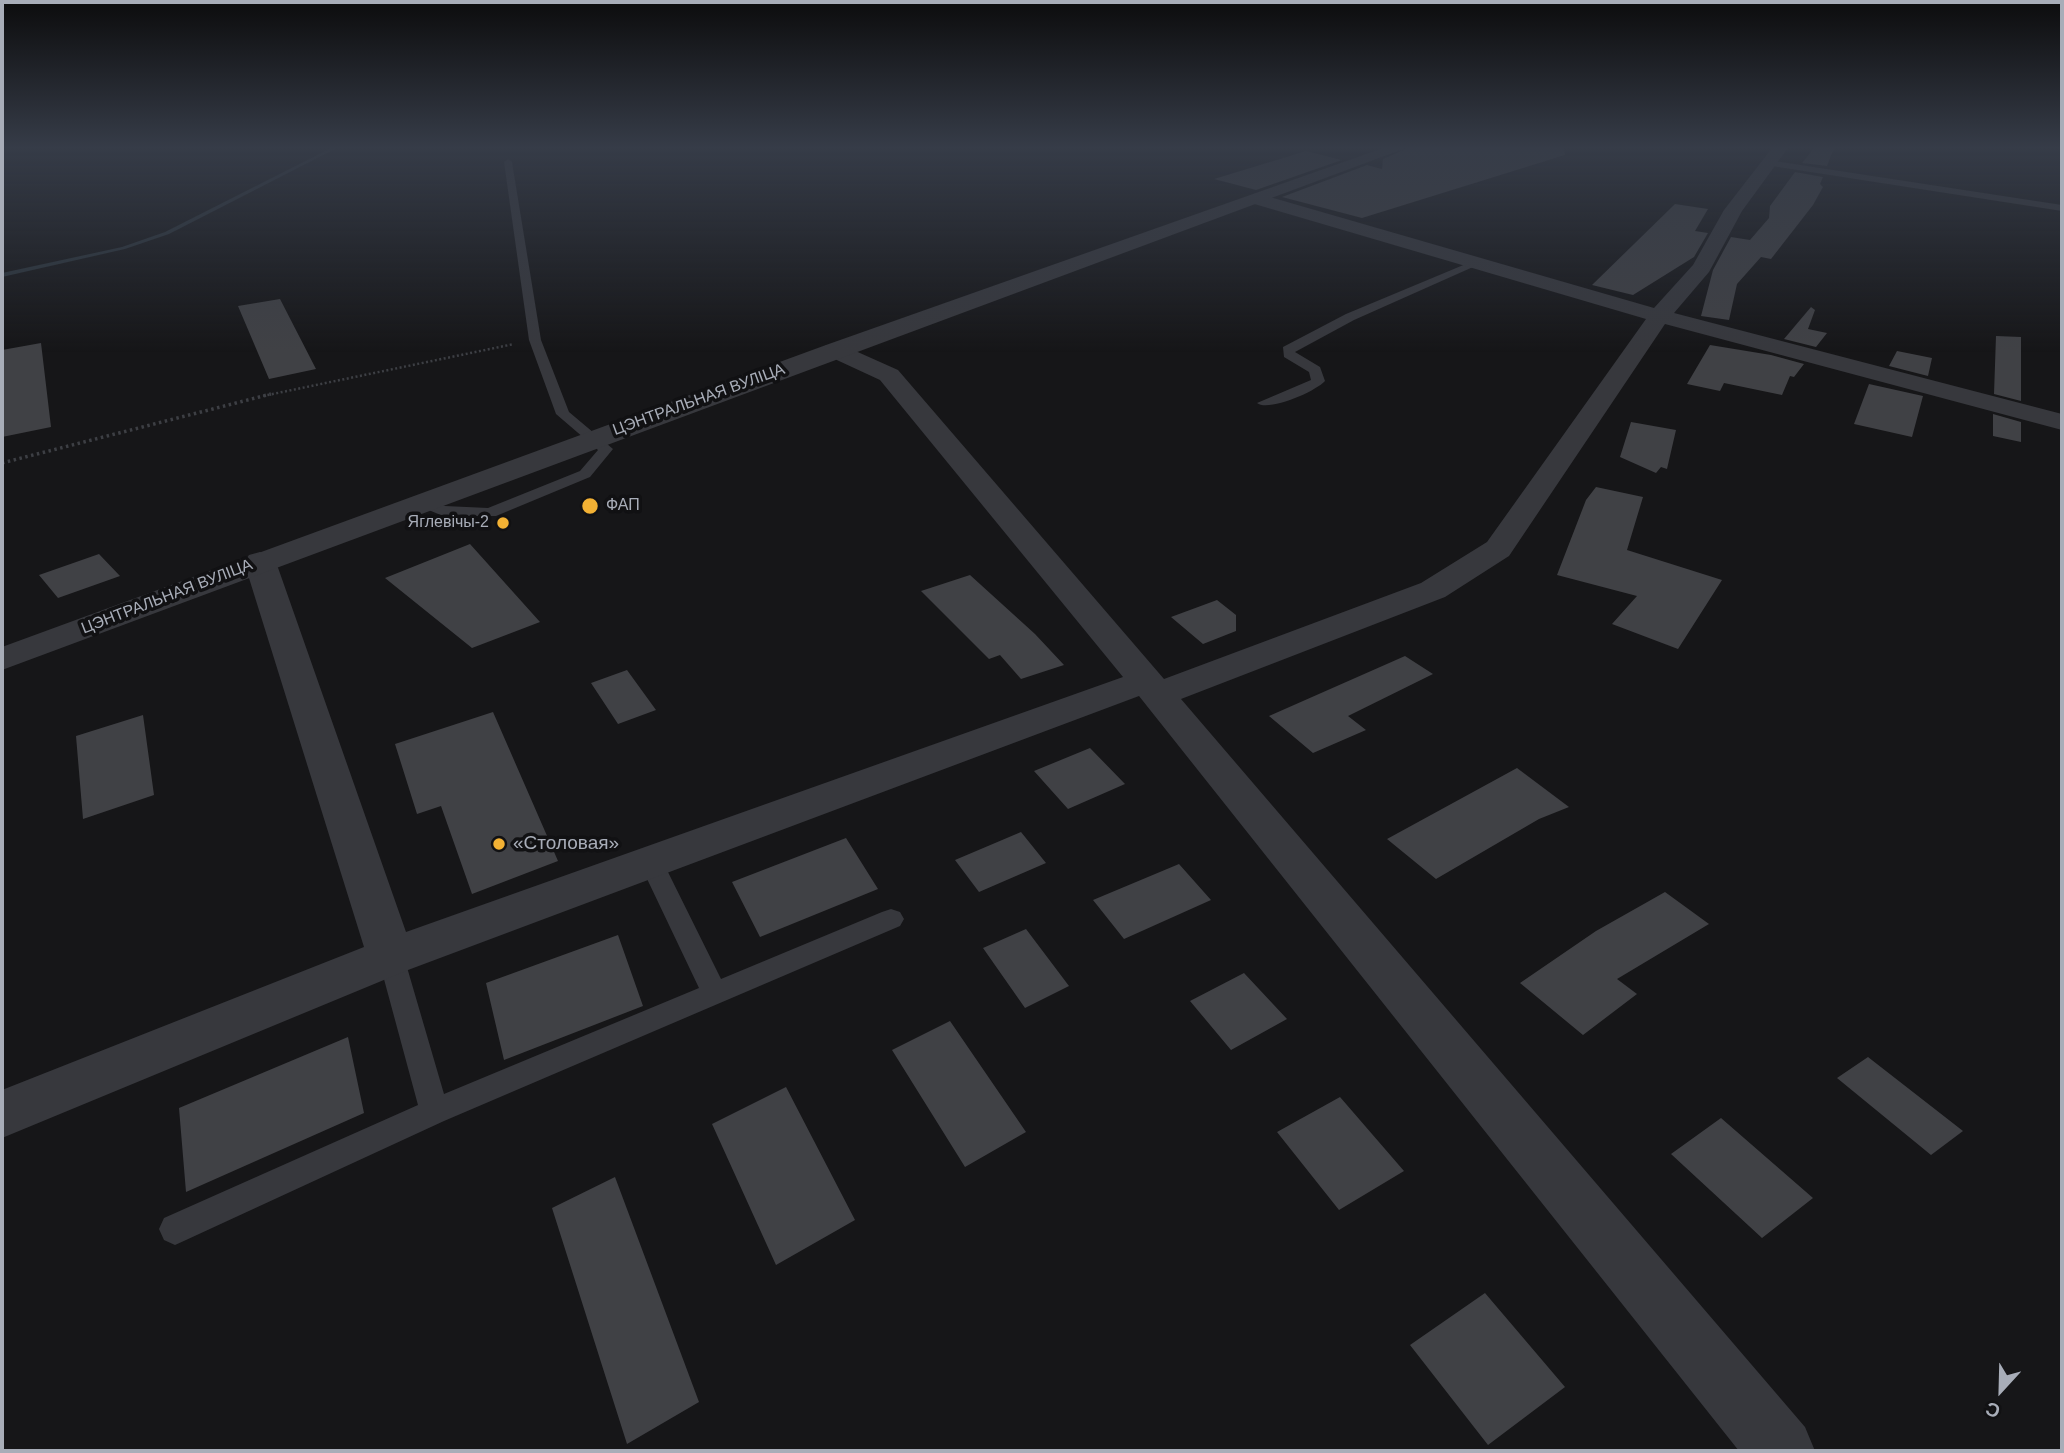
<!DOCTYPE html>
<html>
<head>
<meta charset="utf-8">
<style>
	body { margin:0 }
	#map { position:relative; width:2064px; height:1453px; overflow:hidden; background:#161618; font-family:Helvetica,sans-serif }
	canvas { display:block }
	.frame { position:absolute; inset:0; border:4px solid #a8adb8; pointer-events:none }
	.north { position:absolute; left:1966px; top:1355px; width:70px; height:70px; -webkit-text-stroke:5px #111113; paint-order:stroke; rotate:202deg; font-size:19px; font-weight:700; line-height:28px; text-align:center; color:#a8adb8 }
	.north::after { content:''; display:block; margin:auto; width:24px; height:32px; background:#a8adb8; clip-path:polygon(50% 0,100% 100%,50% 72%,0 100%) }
</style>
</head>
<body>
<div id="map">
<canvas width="2064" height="1453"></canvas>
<div class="frame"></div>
<div class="north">С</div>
</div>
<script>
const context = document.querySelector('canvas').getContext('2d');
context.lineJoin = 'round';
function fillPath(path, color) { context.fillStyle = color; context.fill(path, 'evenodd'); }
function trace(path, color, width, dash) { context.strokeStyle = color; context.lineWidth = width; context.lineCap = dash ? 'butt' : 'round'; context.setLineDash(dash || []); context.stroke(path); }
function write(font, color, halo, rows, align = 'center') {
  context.font = font + ' Helvetica,sans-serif'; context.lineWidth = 7; context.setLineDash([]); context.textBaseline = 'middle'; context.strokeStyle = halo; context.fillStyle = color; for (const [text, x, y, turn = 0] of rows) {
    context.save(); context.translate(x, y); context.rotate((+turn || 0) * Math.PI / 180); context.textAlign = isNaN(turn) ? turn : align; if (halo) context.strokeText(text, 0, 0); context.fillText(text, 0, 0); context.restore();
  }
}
fillPath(new Path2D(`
	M331 148H337L169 234 125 249 2 277V273L122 247 165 232Z`), '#2c353c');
fillPath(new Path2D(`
	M1408 148H1564L1565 155 1362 218 1282 197 1367 165 1382 169 1383 159Z
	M1814 148H1834L1827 166 1802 163Z
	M1306 151 1342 160 1256 190 1214 179Z
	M1795 172 1823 177 1820 184 1823 187 1813 205 1771 259 1761 257 1737 284 1729 320 1701 316 1713 270 1731 237 1750 240 1769 218 1770 206Z
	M1675 204 1708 209 1695 231 1708 233 1694 257 1633 295 1592 285Z
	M280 299 316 369 269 379 238 306Z
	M1811 307 1815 310 1808 329 1827 333 1816 347 1784 339Z
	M1996 336 2021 337V401L1994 394Z
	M41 343 51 427 2 437V350Z
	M1710 345 1771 355 1804 364 1794 377 1790 376 1782 395 1724 383 1720 391 1687 384Z
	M1897 351 1932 358 1928 376 1889 366Z
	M1869 384 1923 396 1912 437 1854 424Z
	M1993 414 2021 422V442L1993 436Z
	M1631 422 1676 430 1667 469 1661 467 1656 473 1620 457Z
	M1596 487 1643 497 1627 550 1722 580 1678 649 1612 624 1637 596 1557 575 1586 500Z
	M470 544 540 622 472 648 385 578Z
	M99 554 120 576 58 598 39 575Z
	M970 575 1035 634 1064 665 1021 679 1000 655 989 659 921 591Z
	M1217 600 1236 615V631L1203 644 1171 617Z
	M1405 656 1433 674 1348 716 1366 730 1313 753 1269 716Z
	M627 670 656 710 618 724 591 683Z
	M493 712 558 861 472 894 441 806 417 814 395 744Z
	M143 715 154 795 83 819 76 736Z
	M1090 748 1125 784 1068 809 1034 771Z
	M1517 768 1569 807 1539 819 1436 879 1387 839Z
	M1021 832 1046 863 979 892 955 860Z
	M846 838 878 889 760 937 732 882Z
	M1179 864 1211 900 1124 939 1093 900Z
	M1665 892 1709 924 1617 979 1637 994 1583 1035 1520 983 1596 931Z
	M1026 929 1069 986 1025 1008 983 948Z
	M618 935 643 1006 504 1060 486 983Z
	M1244 973 1287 1019 1231 1050 1190 1001Z
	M950 1021 1026 1132 965 1167 892 1050Z
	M348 1037 364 1113 186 1192 179 1108Z
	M1868 1057 1963 1131 1931 1155 1837 1078Z
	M786 1087 855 1220 776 1265 712 1124Z
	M1340 1097 1404 1171 1339 1210 1277 1132Z
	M1721 1118 1813 1198 1762 1238 1671 1154Z
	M615 1177 699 1402 627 1444 552 1208Z
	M1485 1293 1565 1387 1488 1445 1410 1345Z`), '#404145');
trace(new Path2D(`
	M263 396 514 344`), '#3d3f44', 2.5, [2, 2.5]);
trace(new Path2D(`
	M2 463 271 394`), '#3d3f44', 3.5, [2.5, 3.5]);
fillPath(new Path2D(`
	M508 159 512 162 541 340 569 412 613 449 590 477 496 516H443L412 503 420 498 445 506 488 508 580 471 598 450 556 414 529 340 504 162Z
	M1768 160 2062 205V211L1765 165Z
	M1473 261 1482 263 1354 320 1295 352 1320 367 1325 381C1315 392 1268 412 1257 403L1311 380 1309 372 1284 357 1283 347 1346 314Z
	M651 853 659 856 663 862 721 979 882 912 891 909 900 912 904 919 900 926 444 1121 186 1240 175 1245 164 1240 159 1229 164 1218 418 1105 378 957 382 950 391 947 400 950 404 957 444 1094 699 988 639 862 643 856Z`), '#37383d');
fillPath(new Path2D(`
	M1772 148H1788L1742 211 1709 272 1674 313 2062 414V430L1665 324 1509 556 1445 597 1181 699 1805 1427 1815 1451H1739L1139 696 408 970 2 1138V1090L364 947 244 562 249 555 260 552 271 555 276 562 406 932 1123 677 880 380 826 355 822 350 826 345H842L898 370 1164 679 1421 583 1487 542 1646 319 1251 203 1248 199 1251 195H1263L1654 308 1693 265 1724 210Z`), '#37383d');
fillPath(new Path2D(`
	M1383 148H1406L2 670V647L826 345Z`), '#37383d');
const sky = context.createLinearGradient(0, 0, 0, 352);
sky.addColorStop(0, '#0c0c0d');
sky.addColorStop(0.42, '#363c48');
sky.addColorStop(1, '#363c4800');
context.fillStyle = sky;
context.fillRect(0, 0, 2064, 352);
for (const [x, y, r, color] of [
	[590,506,9,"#f2b134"],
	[503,523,7,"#f2b134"],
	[499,844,7,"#f2b134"]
]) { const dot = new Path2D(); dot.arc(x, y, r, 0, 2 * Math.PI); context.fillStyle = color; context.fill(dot); trace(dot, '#111113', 2.5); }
write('16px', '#a8adb8', '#111113', [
	["ЦЭНТРАЛЬНАЯ ВУЛІЦА",699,400,-20],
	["ЦЭНТРАЛЬНАЯ ВУЛІЦА",167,597,-21]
]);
write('16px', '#a8adb8', '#111113', [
	["ФАП",606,506],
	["Яглевічы-2",489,523,"right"]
], 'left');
write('19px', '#a8adb8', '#111113', [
	["«Столовая»",513,844]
], 'left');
</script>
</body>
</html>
